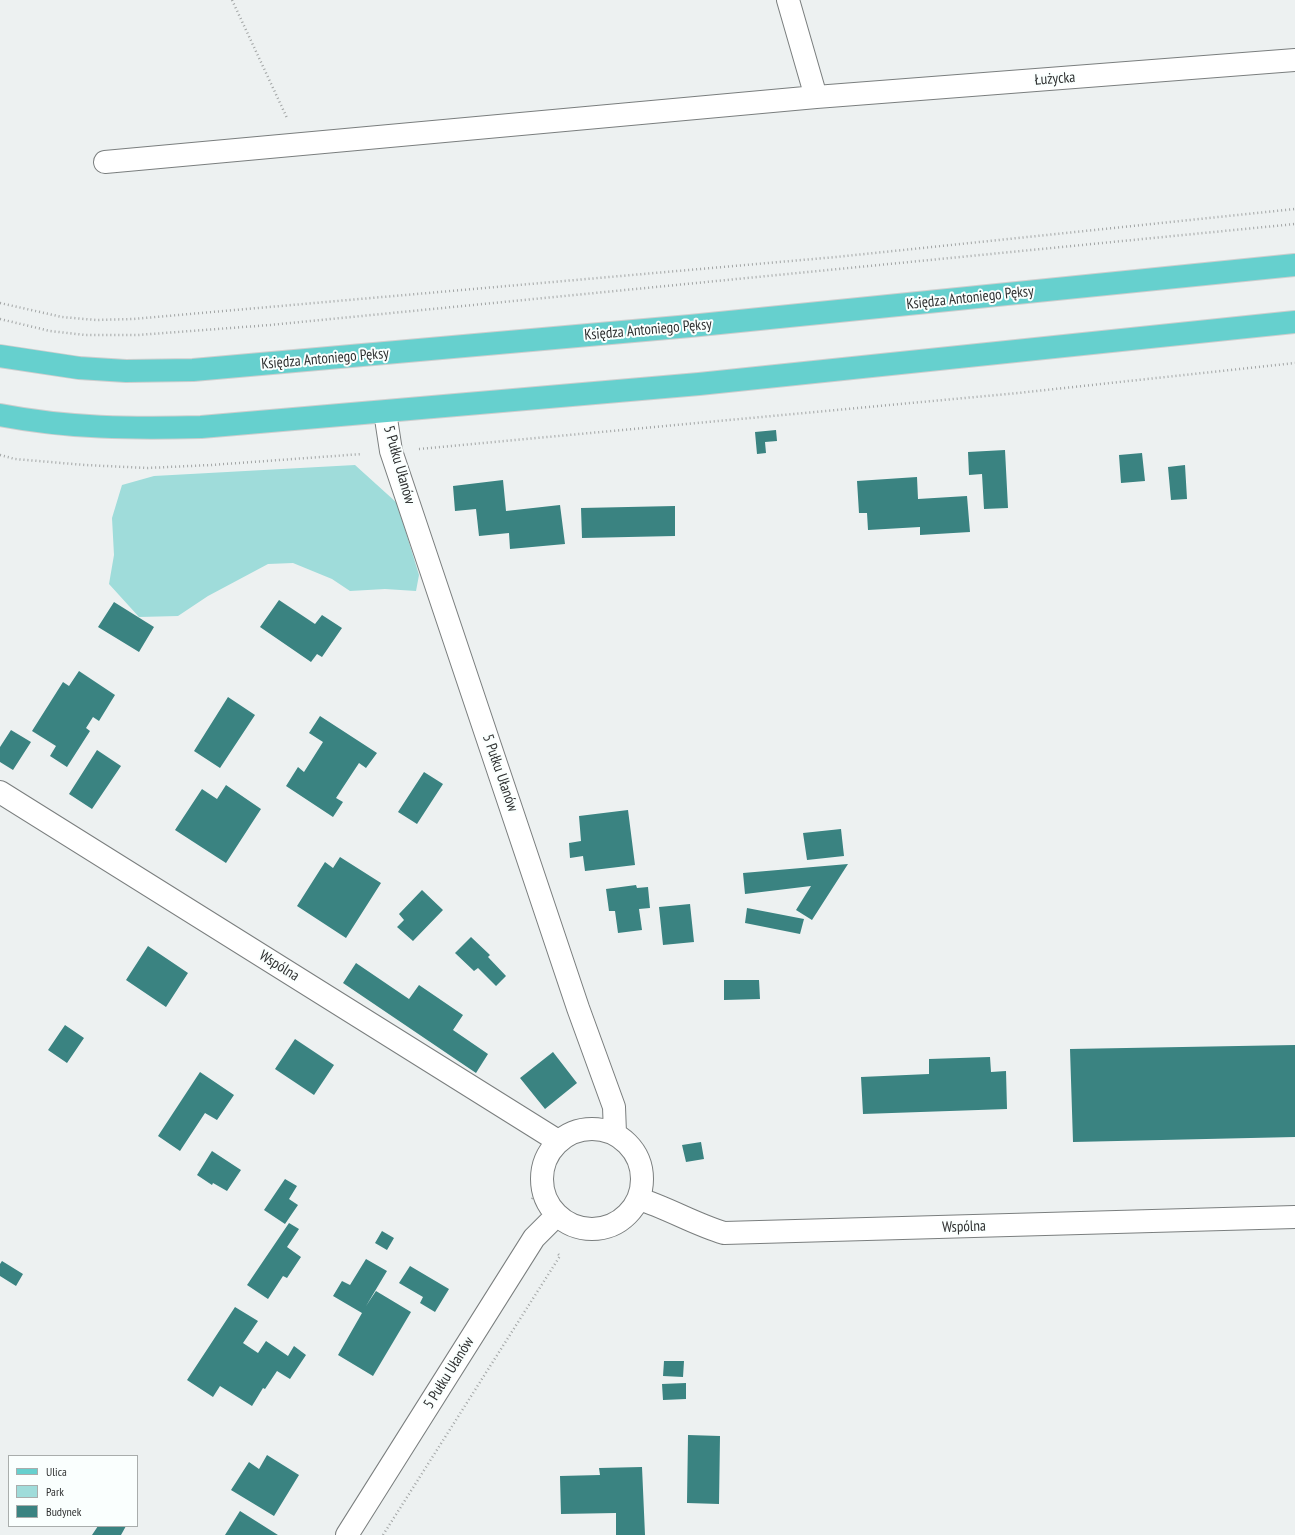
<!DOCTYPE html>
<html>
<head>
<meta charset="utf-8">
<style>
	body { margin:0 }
	#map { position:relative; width:1295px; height:1535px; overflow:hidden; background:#edf1f1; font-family:"PT Sans Narrow",sans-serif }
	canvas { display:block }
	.legend { position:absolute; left:8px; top:1455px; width:130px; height:72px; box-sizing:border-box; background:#fafffe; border:1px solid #a9adac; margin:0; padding:5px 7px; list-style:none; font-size:12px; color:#303232 }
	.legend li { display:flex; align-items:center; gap:8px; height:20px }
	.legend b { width:20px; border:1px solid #a9adac }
</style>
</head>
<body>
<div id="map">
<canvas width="1295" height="1535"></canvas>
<ul class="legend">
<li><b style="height:5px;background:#66d0ce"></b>Ulica</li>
<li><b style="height:11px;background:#9fdcda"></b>Park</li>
<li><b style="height:11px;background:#3a8381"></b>Budynek</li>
</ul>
</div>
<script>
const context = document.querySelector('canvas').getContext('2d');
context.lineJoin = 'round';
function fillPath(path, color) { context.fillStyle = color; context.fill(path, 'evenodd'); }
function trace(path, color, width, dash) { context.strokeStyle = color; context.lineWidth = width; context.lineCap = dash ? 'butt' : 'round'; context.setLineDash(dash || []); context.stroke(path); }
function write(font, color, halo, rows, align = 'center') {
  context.font = font + ' "PT Sans Narrow",sans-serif'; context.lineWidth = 4; context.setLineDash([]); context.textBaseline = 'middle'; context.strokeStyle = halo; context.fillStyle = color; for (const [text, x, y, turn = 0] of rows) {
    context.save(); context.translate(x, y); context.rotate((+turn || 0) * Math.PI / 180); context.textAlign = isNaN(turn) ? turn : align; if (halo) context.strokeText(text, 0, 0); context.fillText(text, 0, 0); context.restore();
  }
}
fillPath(new Path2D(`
	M355 465 397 503 419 575 416 591 385 589 350 591 332 579 293 563 268 564 208 596 178 616 139 617 109 584 114 555 112 518 122 485 154 476Z`), '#9fdcda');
fillPath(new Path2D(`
	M776 430 777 441 765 442 766 453 757 454 755 432Z
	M1005 450 1008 508 984 509 982 474 969 475 968 452Z
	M1142 453 1145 481 1121 483 1119 455Z
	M1185 465 1187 499 1171 500 1168 467Z
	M917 477 918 499 967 496 970 532 920 535V527L868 530 867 513H859L857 481Z
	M503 480 506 511 560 505 565 544 510 549 509 533 479 536 476 509 455 511 453 486Z
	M675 506V536L582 538 581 508Z
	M279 600 315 624 322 615 342 628 322 657 317 654 311 662 260 627Z
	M114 602 154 627 139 652 98 627Z
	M79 671 115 695 99 721 93 717 86 728 90 731 67 767 50 756 56 746 32 731 63 682 69 686Z
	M228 697 255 715 220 768 194 751Z
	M320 716 377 753 366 768 359 763 336 798 343 802 333 817 286 786 298 767 304 772 323 742 309 733Z
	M11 730 31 742 13 770 0 762V747Z
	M97 750 121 766 92 809 69 794Z
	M424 772 443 784 417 824 398 812Z
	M226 785 261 809 226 863 175 830 202 789 217 799Z
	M628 810 635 865 585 871 583 856 570 858 569 843 581 841 579 816Z
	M841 829 844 856 807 860 803 833Z
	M340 857 381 883 346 938 297 906 325 862 333 868Z
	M848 864 812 920 796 910 811 886 745 894 743 873Z
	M636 885 637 888 648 887 650 908 639 909 642 930 618 933 615 911H609L606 889Z
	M422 890 443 910 413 941 397 927 404 920 399 914Z
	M690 904 694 942 663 945 659 907Z
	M747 908 804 919 800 934 745 923Z
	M471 937 490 955 488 957 506 976 496 986 478 968 474 971 455 953Z
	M148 946 188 973 166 1007 126 980Z
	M356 963 409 999 419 985 463 1015 453 1030 488 1054 476 1073 343 983Z
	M724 980H759L760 999 724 1000Z
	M65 1025 84 1038 67 1063 48 1050Z
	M295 1039 334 1065 314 1095 275 1069Z
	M1295 1045V1137L1073 1142 1070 1049Z
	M553 1052 577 1083 545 1109 520 1078Z
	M990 1057 991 1072 1006 1071 1007 1109 863 1114 861 1077 929 1074V1059Z
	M200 1072 234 1095 217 1120 205 1113 180 1151 158 1136Z
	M701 1142 704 1159 686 1162 682 1145Z
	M212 1151 241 1170 227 1191 213 1183 212 1185 197 1175Z
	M285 1179 297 1186 289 1199 298 1205 285 1224 264 1210Z
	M289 1223 299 1229 287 1247 301 1257 287 1278 283 1276 268 1299 247 1285Z
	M382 1231 394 1238 387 1250 375 1243Z
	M366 1259 387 1271 366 1306 376 1291 411 1312 373 1376 338 1355 362 1313 333 1296 342 1281 350 1285Z
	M2 1261 23 1274 16 1286 0 1276V1264Z
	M410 1266 449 1289 435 1312 420 1303 423 1297 399 1283Z
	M235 1307 258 1321 243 1343 258 1353 266 1341 288 1356 294 1346 306 1355 290 1379 277 1371 265 1389 263 1388 252 1406 220 1386 213 1397 187 1380Z
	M664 1361H684L683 1377 663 1376Z
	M686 1383V1399L663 1400 662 1384Z
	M688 1435 720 1436 719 1504 687 1503Z
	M267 1455 299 1475 274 1516 231 1490 249 1462 259 1469Z
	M642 1467 645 1535H616V1513L561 1514 560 1476 600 1475 599 1468Z
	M240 1511 278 1535H225Z
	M98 1526H126L121 1535H92Z`), '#3a8381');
const minor = new Path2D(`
	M788 0 816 97
	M105 162 816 97 1295 60
	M385 412 391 451 578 1008 614 1107 615 1133
	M0 792 558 1141
	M542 1179a50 50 0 1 1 100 0a50 50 0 1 1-100 0Z
	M639 1199C668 1208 694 1224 724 1233L1295 1217
	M347 1535 534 1238 557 1215`);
const major = new Path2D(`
	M0 356 79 368 126 371 193 370 690 326 1295 265
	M0 415C67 428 133 429 201 427L699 384 1295 322`);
trace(minor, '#7a7e7e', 24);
trace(major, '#cdcece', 24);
trace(new Path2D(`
	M232 0 287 118
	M0 303 62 317 96 320 133 319 836 257 1295 209
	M0 319 50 331 85 335H138L270 325 1295 224
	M419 449 1018 393 1295 363
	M0 455 15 459 85 465 147 468 211 465 362 454
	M532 1199 536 1192
	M383 1535 560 1256 557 1253`), '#a2a5a5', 2.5, [1, 3]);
trace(minor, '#fff', 22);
trace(major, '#66d0ce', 22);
write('15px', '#303232', '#fafffe', [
	["Łużycka",1055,79,-4],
	["Księdza Antoniego Pęksy",970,298,-6],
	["Księdza Antoniego Pęksy",648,330,-5],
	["Księdza Antoniego Pęksy",325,359,-5],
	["5 Pułku Ułanów",399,465,74],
	["5 Pułku Ułanów",500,773,71],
	["Wspólna",279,966,32],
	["Wspólna",964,1227,-2],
	["5 Pułku Ułanów",449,1373,-58]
]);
</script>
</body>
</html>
